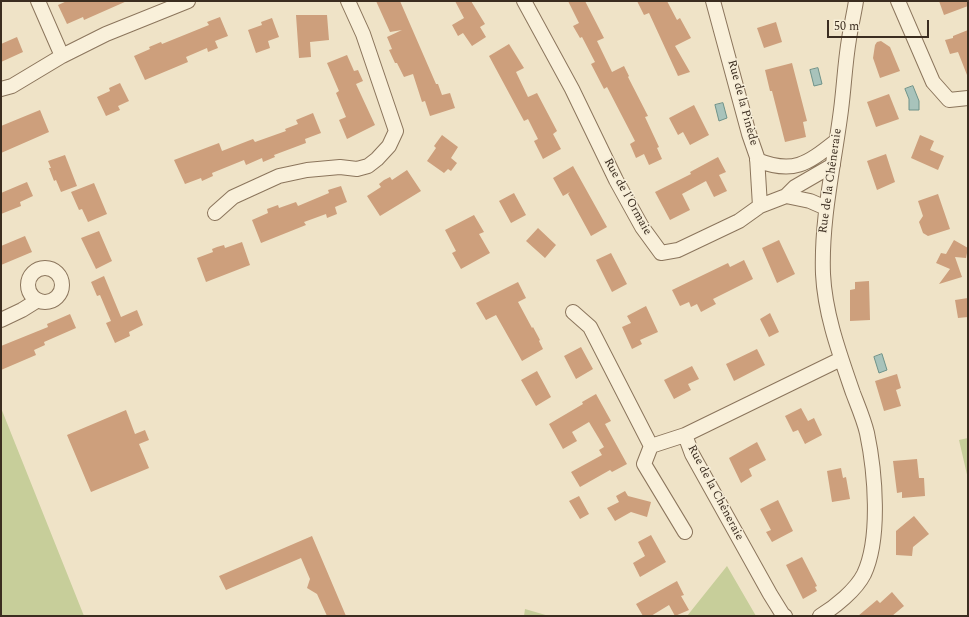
<!DOCTYPE html>
<html>
<head>
<meta charset="utf-8">
<style>
	body { margin:0 }
	#map { position:relative; width:969px; height:617px; overflow:hidden; background:#efe3c7; font-family:Spectral,serif }
	canvas { display:block }
	.frame { position:absolute; inset:0; border:2px solid #3b2d20; pointer-events:none }
	.scale { position:absolute; left:827px; top:20px; width:102px; height:18px; box-sizing:border-box; border:2px solid #3b2d20; border-top:0; padding-left:5px; font-size:12px; line-height:14px; white-space:nowrap; color:#3b2d20; -webkit-text-stroke:3px #f6edd7; paint-order:stroke }
</style>
</head>
<body>
<div id="map">
<canvas width="969" height="617"></canvas>
<div class="frame"></div>
<div class="scale">50 m</div>
</div>
<script>
const context = document.querySelector('canvas').getContext('2d');
context.lineJoin = 'round';
function fillPath(path, color) { context.fillStyle = color; context.fill(path, 'evenodd'); }
function trace(path, color, width, dash) { context.strokeStyle = color; context.lineWidth = width; context.lineCap = dash ? 'butt' : 'round'; context.setLineDash(dash || []); context.stroke(path); }
function write(font, color, halo, rows, align = 'center') {
  context.font = font + ' Spectral,serif'; context.lineWidth = 3; context.setLineDash([]); context.textBaseline = 'middle'; context.strokeStyle = halo; context.fillStyle = color; for (const [text, x, y, turn = 0] of rows) {
    context.save(); context.translate(x, y); context.rotate((+turn || 0) * Math.PI / 180); context.textAlign = isNaN(turn) ? turn : align; if (halo) context.strokeText(text, 0, 0); context.fillText(text, 0, 0); context.restore();
  }
}
fillPath(new Path2D(`
	M1 408 84 616H1Z
	M968 438V479L959 440Z
	M727 566 756 616H687Z
	M525 609 549 616H524Z`), '#c7ce9a');
const water = new Path2D(`
	M818 68 822 84 814 86 810 70Z
	M913 86 919 101V110H909V99L905 89Z
	M723 103 727 118 719 121 715 105Z
	M882 354 887 370 879 373 874 357Z`);
fillPath(water, '#a8c3bb');
trace(water, '#6e9289', 1);
fillPath(new Path2D(`
	M67 1H127L84 20 83 17 67 24 58 5Z
	M376 1H400L436 84H438L442 95 450 93 455 108 430 116 425 101 422 102 413 74 404 77 397 63H395L389 50 392 49 387 37 402 30 390 32Z
	M455 1H471L485 24 480 27 486 37 472 46 463 33 458 36 452 25 464 18Z
	M568 1H585L604 38 597 41 612 72 624 66 629 76 628 77 648 116 645 117 659 147 657 148 662 159 649 165 644 154 636 158 630 144 635 141 607 87 604 89 591 64 595 62 582 37 580 38 573 26 579 23Z
	M637 1H667L677 20 680 18 691 38 675 46 690 72 678 76 649 13 644 15Z
	M939 1H968V6L944 15Z
	M296 15H327L329 40 310 42 311 57 299 58Z
	M220 17 228 36 215 41 218 48 208 52 207 48 186 57 188 62 145 80 134 56 150 49 149 47 161 42 162 44 209 25 207 22Z
	M272 18 279 37 268 41 270 48 256 53 248 30 262 25 261 22Z
	M776 22 782 42 764 48 757 28Z
	M968 30V75H967L958 52 950 54 945 40 953 38V36Z
	M17 37 23 52 1 62V44Z
	M881 41 890 47 900 71 880 78 873 58 875 45 877 42Z
	M509 44 524 68 516 72 528 97 537 93 557 131 553 134 561 149 543 159 534 141 538 139 528 119 524 121 489 56Z
	M347 55 354 71 358 70 363 81 356 84 375 125 347 139 339 120 346 117 336 93 339 91 327 63Z
	M792 63 807 121 803 122 806 137 785 142 772 91H770L765 70Z
	M120 83 129 101 118 106 120 110 106 116 97 97 110 91 109 88Z
	M889 94 899 119 876 127 867 102Z
	M694 105 709 135 690 145 683 132 678 135 669 118Z
	M40 110 49 132 1 153V126Z
	M313 113 321 133 305 139 306 143 274 155 275 157 263 162 262 158 246 165 244 160 212 173 213 176 202 181 201 178 185 184 174 160 219 143 222 151 253 139 255 142 286 131 285 129 298 124 296 120Z
	M442 135 458 147 451 158 457 163 451 171 448 169 444 173 427 161 436 148 434 146Z
	M920 135 934 141 930 150 944 156 938 170 911 158Z
	M886 154 895 182 877 190 867 161Z
	M65 155 77 186 61 192 56 180 54 181 49 168H51L48 161Z
	M718 157 726 172 719 175 727 191 714 197 706 181 682 194 690 210 670 220 655 192 691 174 690 172Z
	M573 166 607 227 591 236 568 194 570 192 563 196 553 178Z
	M407 170 421 191 380 216 367 196 381 187 379 184 384 180 390 177 392 180Z
	M27 182 33 196 20 202 21 206 1 214V193Z
	M94 183 107 214 88 222 82 209 79 210 71 192Z
	M341 186 347 202 335 207 337 214 327 218 326 214 304 222 306 225 261 243 252 220 268 213 267 209 278 205 279 208 296 202 298 206 329 193 328 190Z
	M514 193 526 215 511 223 499 201Z
	M938 194 950 229 928 236 923 233 919 222 923 216 918 201Z
	M474 215 484 232 479 234 490 253 461 269 452 253 456 251 445 230Z
	M538 228 556 245 545 258 526 241Z
	M99 231 112 261 96 269 81 238Z
	M25 236 32 252 1 265V246Z
	M779 240 795 274 777 283 762 248Z
	M954 240 968 248 966 258 955 257 962 277 939 284 950 269 936 263 941 253 946 254Z
	M242 242 250 265 206 282 197 258 213 252 212 249 217 247 224 245 225 248Z
	M611 253 627 284 612 292 596 260Z
	M744 260 753 279 713 299 716 304 701 312 697 304 691 307 689 302 680 306 672 290 728 263 730 267Z
	M104 276 121 317 137 310 143 325 129 332 130 336 115 343 106 323 111 321 100 295 97 296 91 282Z
	M869 281 870 320 850 321V290L855 289V282Z
	M518 282 526 298 518 302 532 328 533 327 540 340 539 341 543 349 522 361 496 315 486 320 476 303Z
	M968 298V317L958 318 955 300Z
	M646 306 658 332 640 340 642 344 632 349 622 327 631 323 627 316Z
	M770 313 779 332 769 337 760 319Z
	M70 314 76 328 44 342 45 345 34 350 36 355 1 370V346L48 327 47 324Z
	M581 347 593 369 576 379 564 356Z
	M757 349 765 365 734 381 726 364Z
	M692 366 699 379 688 384 691 390 674 399 664 380Z
	M537 371 551 397 536 406 521 380Z
	M897 374 901 388 896 390 901 406 884 411 875 381Z
	M596 394 611 421 605 424 627 464 612 472 610 470 580 487 571 472 602 455 599 450 604 447 589 422 572 432 577 441 563 449 549 424 583 404 582 402Z
	M801 408 808 421 814 418 822 435 805 444 798 430 793 432 785 416Z
	M126 410 135 434 145 430 149 440 139 444 149 468 91 492 67 435Z
	M757 442 766 460 749 469 752 476 741 483 729 458Z
	M917 459 919 478H924L925 496 902 498V492L897 493 893 461Z
	M841 468 843 478 846 477 850 499 832 502 827 471Z
	M625 491 628 496 651 502 647 517 631 512 615 521 607 508 619 502 616 496Z
	M579 496 589 514 580 519 569 501Z
	M778 500 793 531 772 542 766 532 771 530 760 509Z
	M914 516 929 534 913 547 912 556 896 555V531Z
	M651 535 666 562 640 577 633 563 645 556 638 542Z
	M312 536 346 616H327L317 594 307 588 310 579 301 558 226 590 219 576Z
	M802 557 817 586 815 587 817 591 803 599 786 565Z
	M677 581 684 595 681 596 689 610 675 616 669 605 651 616H643L636 604Z
	M892 592 904 606 892 616H858L877 600 880 603Z`), '#cd9f7c');
const minor = new Path2D(`
	M38 1 62 56
	M524 1 572 89 616 180 642 227 661 253 678 250 739 221 760 206 786 196 810 201 826 208
	M713 1 749 134 757 157 760 206
	M898 1 933 82 949 100 968 98
	M1 89 12 86 62 56 106 34 188 1
	M757 160C794 175 808 163 836 141
	M786 196 795 187 833 165
	M215 213 233 197 279 176 307 170 340 167 357 169 368 166 377 159 389 146 396 131 363 34 348 1
	M28 285a17 17 0 1 1 34 0a17 17 0 1 1-34 0Z
	M573 312 590 327 651 446 644 464 685 532
	M1 320 22 310 38 300
	M651 446 685 435
	M785 616 783 615 770 594 692 454 685 435 841 359
	M820 616C835 607 856 590 864 574 881 538 875 471 867 433 864 420 858 406 853 393 840 355 825 315 823 274 821 219 834 165 841 110 844 87 845 63 849 39 851 26 854 14 856 1`);
trace(minor, '#8b755c', 16);
trace(minor, '#f9f0da', 14);
write('12px', '#3b2d20', '#f6edd7', [
	["Rue de la Pinède",742,103,75],
	["Rue de la Chêneraie",831,181,-82],
	["Rue de l'Ormaie",627,197,61],
	["Rue de la Chêneraie",715,493,62]
]);
</script>
</body>
</html>
